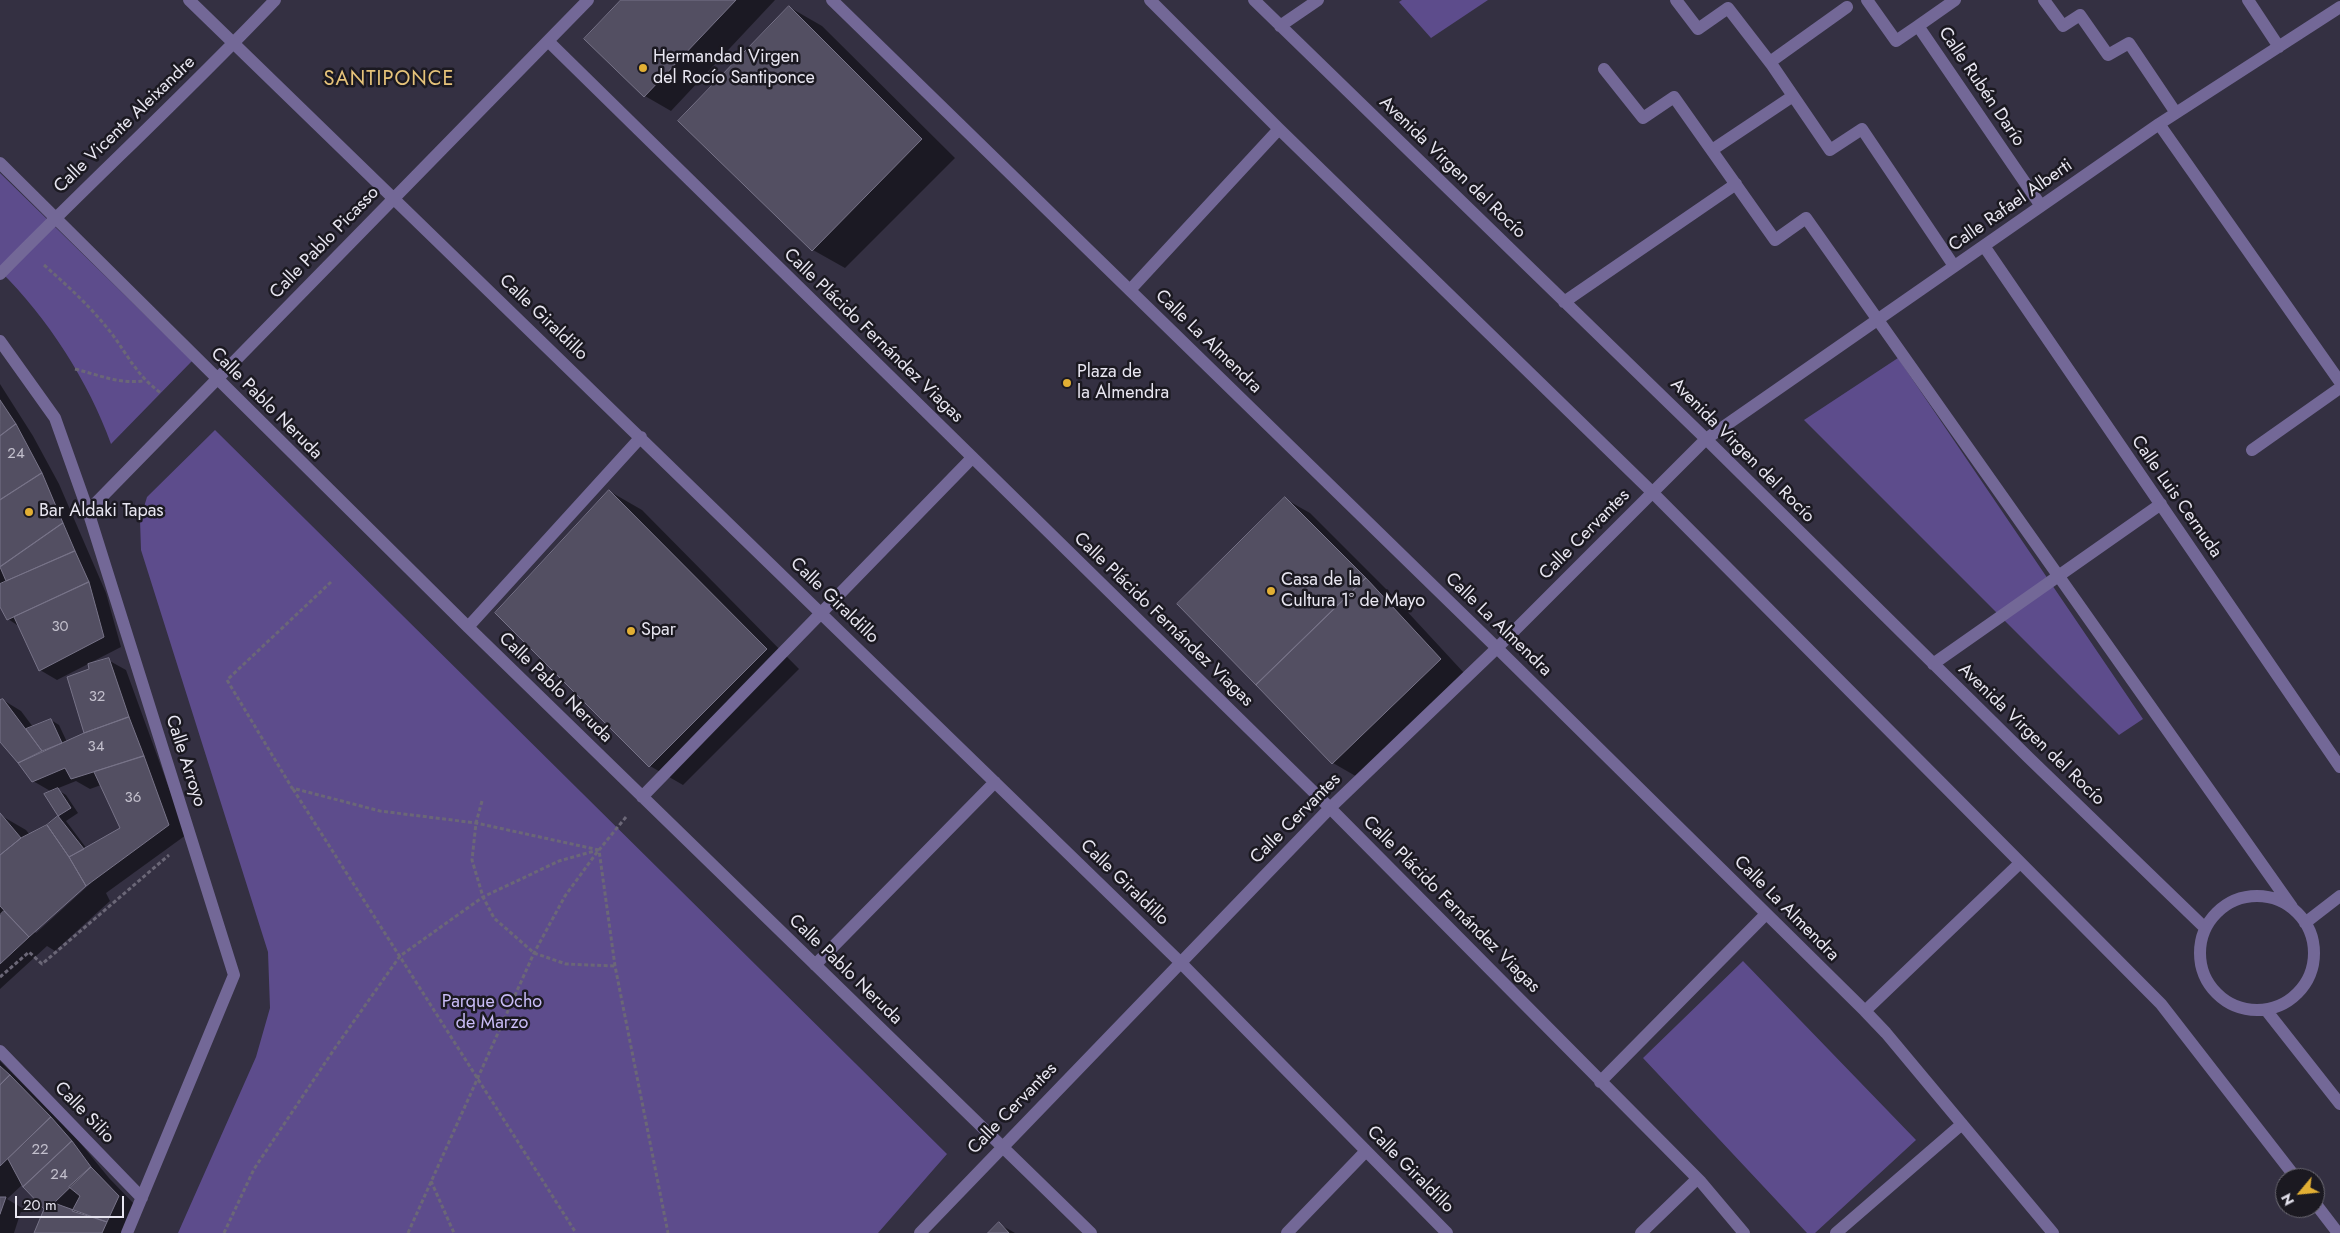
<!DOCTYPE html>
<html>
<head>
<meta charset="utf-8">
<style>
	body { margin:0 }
	#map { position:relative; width:2340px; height:1233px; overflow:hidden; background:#343042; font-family:Jost,sans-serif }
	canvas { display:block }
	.north { position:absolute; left:2275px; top:1168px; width:50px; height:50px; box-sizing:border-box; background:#1b1921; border:1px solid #6d6b74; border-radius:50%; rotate:242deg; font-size:14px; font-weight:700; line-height:20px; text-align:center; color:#e8e6f1 }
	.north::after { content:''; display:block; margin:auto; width:18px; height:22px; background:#e2af34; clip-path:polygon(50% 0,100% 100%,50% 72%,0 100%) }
	.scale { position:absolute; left:15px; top:1196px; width:109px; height:22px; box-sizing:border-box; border:2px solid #e8e6f1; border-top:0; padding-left:6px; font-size:15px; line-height:18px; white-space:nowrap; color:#e8e6f1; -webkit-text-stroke:4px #1b1921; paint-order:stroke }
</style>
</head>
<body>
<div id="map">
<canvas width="2340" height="1233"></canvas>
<div class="north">N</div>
<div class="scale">20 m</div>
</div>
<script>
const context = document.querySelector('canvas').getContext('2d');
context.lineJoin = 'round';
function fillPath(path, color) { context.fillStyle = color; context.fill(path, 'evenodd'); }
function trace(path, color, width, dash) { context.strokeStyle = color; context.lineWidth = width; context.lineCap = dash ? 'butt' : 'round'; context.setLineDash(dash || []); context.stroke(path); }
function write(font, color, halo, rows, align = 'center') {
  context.font = font + ' Jost,sans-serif'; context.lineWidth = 5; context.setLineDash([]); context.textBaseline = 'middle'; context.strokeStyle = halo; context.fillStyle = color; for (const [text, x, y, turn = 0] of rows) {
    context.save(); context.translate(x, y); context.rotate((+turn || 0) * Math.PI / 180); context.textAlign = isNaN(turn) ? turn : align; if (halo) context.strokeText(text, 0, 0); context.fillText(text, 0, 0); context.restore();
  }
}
fillPath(new Path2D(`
	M1402 0H1488L1431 38 1399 2Z
	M0 173 192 361 111 444C89 382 47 317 0 271Z
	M1898 358 2143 719 2119 735 1804 420Z
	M215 430 947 1154 878 1233H178L256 1057 270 1008 268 952 141 550 140 520 147 497Z
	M1743 961 1916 1140 1815 1233H1807L1643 1058Z`), '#5d4c8c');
fillPath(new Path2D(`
	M622 0H775L671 111 645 96 586 39Z
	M789 7 822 26 955 158 845 268 813 250Z
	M0 384 33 436 59 484 106 593 121 647 57 680 40 670 20 627 8 619 0 604Z
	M609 491 642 510 799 669 683 785 650 766Z
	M1285 499 1310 513 1391 594 1465 674 1359 778 1333 763Z
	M108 660 126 670 186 835 106 893 110 901 55 951 47 946 0 989V815L26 830 30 835 60 816 46 795 52 792 33 781 0 741V702L3 700 21 711 33 727 51 720 59 725 67 742 85 734 91 669ZM76 781 90 789 101 785 122 829 87 849 66 821 78 813 66 795 56 789ZM89 881 91 883 36 933 34 931Z
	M0 1061 73 1134 109 1178 136 1206 124 1233H37L45 1209 23 1184 7 1199 22 1208 14 1233H0Z
	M999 1224 1015 1233H989Z`), '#0007');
const building = new Path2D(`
	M621 0H736L644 97 584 39Z
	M789 6 922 139 812 251 678 121Z
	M0 400 16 424 0 436Z
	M16 424 42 473 0 500V436Z
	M42 473 63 523 0 567V500Z
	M609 490 767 649 649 767 495 613Z
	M1285 497 1366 578 1256 685 1177 604Z
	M63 523 75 551 6 581 0 567Z
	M75 551 89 582 7 620 0 607V584Z
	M1366 578 1441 659 1332 764 1256 685Z
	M89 582 104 637 39 671 14 617Z
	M109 658 129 717 84 733 67 677 89 669 88 664Z
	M3 699 42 751 18 763 0 742V700Z
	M129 717 144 756 71 779 65 768 32 782 18 763 84 733Z
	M51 719 62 743 42 751 26 729Z
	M144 756 169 825 86 886 69 857 120 828 94 772Z
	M58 788 71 808 58 816 44 794Z
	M0 813 21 838 0 855Z
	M58 816 84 849 69 857 47 825Z
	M47 825 69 857 86 886 29 937 0 906V855L21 838Z
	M4 911 29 937 0 964V915Z
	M0 1066 10 1075 0 1085Z
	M10 1075 51 1117 0 1166V1085Z
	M51 1117 72 1141 23 1187 8 1159Z
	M72 1141 91 1167 54 1203 51 1210 44 1209 23 1187Z
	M91 1167 119 1196 107 1222 72 1211 80 1196 69 1187Z
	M0 1197H6L0 1214Z
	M54 1203 107 1222 102 1233H34L44 1209 51 1210Z
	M999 1222 1009 1233H988Z`);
fillPath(building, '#534f62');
trace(building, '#777388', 1);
trace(new Path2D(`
	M44 265C69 287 92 308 112 334 129 357 137 376 161 393
	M75 369C99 375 118 384 143 381
	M331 582 227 680 292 788 380 811 476 823 599 850
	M293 789 576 1233
	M482 801 476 823 472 860 483 897 494 918 534 953 566 964 615 966
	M626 817 599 850 615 966 668 1233
	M0 977 29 952 42 964 169 855
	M431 1181 454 1233
	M224 1233 254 1169 335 1048 400 956 483 897 559 861 598 850
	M408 1233 534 953 565 896 598 851`), '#6b6777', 3, [4, 2.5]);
trace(new Path2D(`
	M189 0 1180 962 1447 1233
	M832 0 1497 648 1865 1011 1886 1033 2053 1233
	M1150 0 1279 129 1652 492 2161 1004 2296 1178
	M1254 0 1706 439 2029 758 2205 928
	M1676 0 1698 29 1728 8 1772 65 1830 150 1862 129 1954 266
	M1867 0 1896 41 1918 26 2041 206
	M2044 0 2063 26 2080 15 2108 55 2129 43 2176 113
	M2248 0 2279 47
	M1280 26 1318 0
	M1918 26 1955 0
	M548 41 1330 808 1701 1182 1744 1233
	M1770 62 1847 7
	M1604 69 1643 118 1674 97 1775 240 1806 218 2292 907
	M2159 124 2340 382
	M1712 150 1793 96
	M0 163 468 627 1091 1233
	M1984 246 2340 767
	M0 274C90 182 186 94 275 0
	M1130 290 1279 129
	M1564 302 1736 184
	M0 341 55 418 88 511 234 975 127 1233
	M2252 450 2340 388
	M88 511 588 0
	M468 627 641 437
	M1933 664 2161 504
	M642 797 972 458
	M2200 953a57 57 0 1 1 114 0a57 57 0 1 1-114 0Z
	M2305 923 2340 896
	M815 965 995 782
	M2266 1010 2340 1104
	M1865 1011 2020 863
	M0 1051 142 1198
	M1600 1082 1766 914
	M2315 1203 2338 1233
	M920 1233 1330 808 1497 648 1706 439 2159 124 2340 7
	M1287 1233 1366 1151
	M1641 1233 1697 1179
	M1836 1233 1962 1124`), '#736897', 12);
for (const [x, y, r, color] of [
	[643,68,5,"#e2af34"],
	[1067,383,5,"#e2af34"],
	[29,512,5,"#e2af34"],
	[1271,591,5,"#e2af34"],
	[631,631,5,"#e2af34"]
]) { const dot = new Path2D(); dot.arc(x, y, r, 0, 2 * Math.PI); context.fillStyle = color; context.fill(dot); trace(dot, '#1b1921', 2); }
write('15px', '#c3c0cd', null, [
	["24",16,454],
	["30",60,627],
	["32",97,697],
	["34",96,747],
	["36",133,798],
	["22",40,1150],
	["24",59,1175]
]);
write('18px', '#e8e6f1', '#1b1921', [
	["Hermandad Virgen",653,58],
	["del Rocío Santiponce",653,79],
	["Plaza de",1077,373],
	["la Almendra",1077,394],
	["Bar Aldaki Tapas",39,512],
	["Casa de la",1281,581],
	["Cultura 1º de Mayo",1281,602],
	["Spar",641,631]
], 'left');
write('18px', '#e8e6f1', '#1b1921', [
	["Calle Rubén Darío",1981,87,56],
	["Calle Vicente Aleixandre",125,125,-44],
	["Avenida Virgen del Rocío",1452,168,44],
	["Calle Rafael Alberti",2011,206,-35],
	["Calle Pablo Picasso",325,243,-46],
	["Calle Giraldillo",543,318,44],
	["Calle Plácido Fernández Viagas",873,336,44],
	["Calle La Almendra",1208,342,44],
	["Calle Pablo Neruda",266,404,45],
	["Avenida Virgen del Rocío",1742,451,45],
	["Calle Luis Cernuda",2176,497,55],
	["Calle Cervantes",1585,535,-45],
	["Calle Giraldillo",834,601,44],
	["Calle Plácido Fernández Viagas",1163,620,44],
	["Calle La Almendra",1498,625,44],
	["Calle Pablo Neruda",555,688,44],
	["Avenida Virgen del Rocío",2031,735,44],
	["Calle Arroyo",185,761,72],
	["Calle Cervantes",1296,819,-45],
	["Calle Giraldillo",1124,883,44],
	["Calle Plácido Fernández Viagas",1451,905,45],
	["Calle La Almendra",1786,909,45],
	["Calle Pablo Neruda",845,970,44],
	["Calle Cervantes",1013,1109,-46],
	["Calle Silio",84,1113,46],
	["Calle Giraldillo",1410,1170,45]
]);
write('18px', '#c9bcf6', '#1b1921', [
	["Parque Ocho",492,1003],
	["de Marzo",492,1024]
]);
context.letterSpacing = '1px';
write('20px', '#e6c37a', '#1b1921', [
	["SANTIPONCE",389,80]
]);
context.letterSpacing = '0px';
</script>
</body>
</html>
